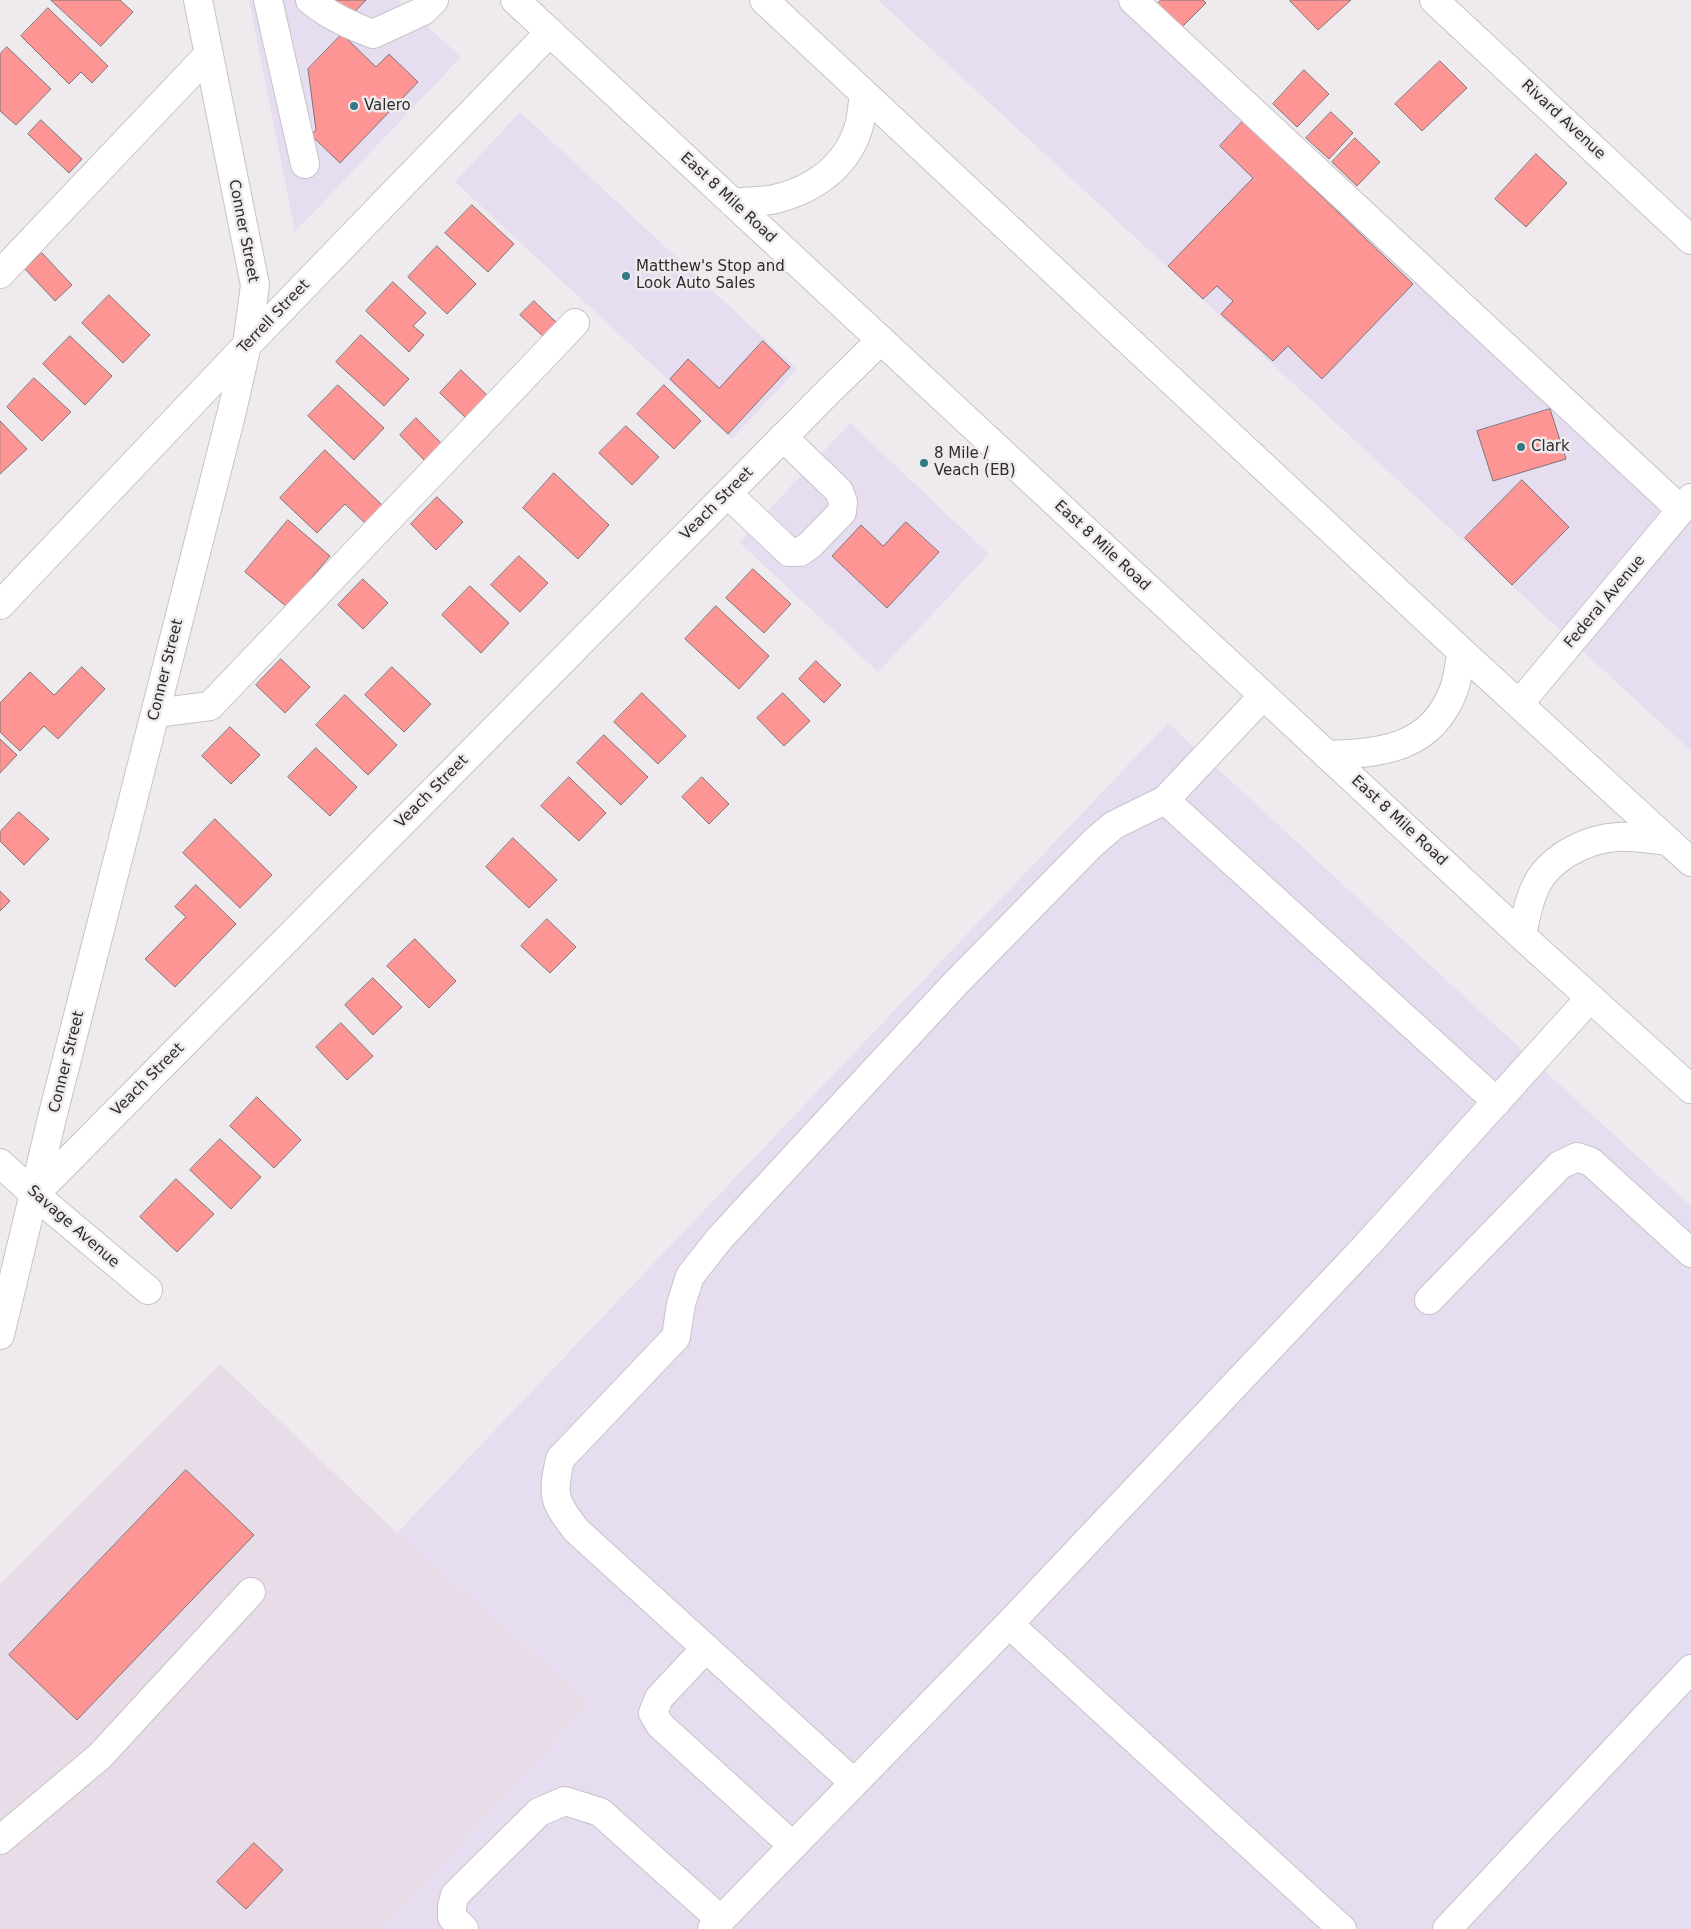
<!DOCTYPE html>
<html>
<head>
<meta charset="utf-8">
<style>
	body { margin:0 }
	canvas { display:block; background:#eeeaee }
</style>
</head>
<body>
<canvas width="1691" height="1929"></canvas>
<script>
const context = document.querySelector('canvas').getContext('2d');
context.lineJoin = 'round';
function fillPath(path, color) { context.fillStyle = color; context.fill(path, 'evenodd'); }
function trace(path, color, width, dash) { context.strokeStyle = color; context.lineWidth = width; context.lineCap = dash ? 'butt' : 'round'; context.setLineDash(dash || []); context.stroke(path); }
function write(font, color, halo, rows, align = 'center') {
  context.font = font + ' "DejaVu Sans",sans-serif'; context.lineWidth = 5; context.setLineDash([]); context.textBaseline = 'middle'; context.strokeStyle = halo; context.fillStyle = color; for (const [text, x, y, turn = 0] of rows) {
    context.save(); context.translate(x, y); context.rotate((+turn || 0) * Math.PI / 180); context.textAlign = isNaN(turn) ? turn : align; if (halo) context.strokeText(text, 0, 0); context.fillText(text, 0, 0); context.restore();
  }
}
fillPath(new Path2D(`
	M249 0H398L461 57 295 232Z
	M878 0H1136L1691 519V751Z
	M520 112 797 369 732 439 455 182Z
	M850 423 989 554 878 672 739 542Z
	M1168 723 1691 1206V1929H382L590 1703 397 1533Z`), '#e7ddf1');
fillPath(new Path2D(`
	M220 1364 397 1533 590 1703 382 1929H0V1584Z`), '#e7dce7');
const building = new Path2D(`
	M51 0H120L133 12 101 46Z
	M328 0H366L348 19Z
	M1161 0H1203L1206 3 1182 27 1157 4Z
	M1292 0H1351L1318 30 1290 1Z
	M48 8 108 66 92 83 81 72 69 84 21 36Z
	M342 34 376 67 389 54 418 82 340 163 311 135 316 130 308 69Z
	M7 47 51 89 16 125 0 111V54Z
	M1440 61 1467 88 1422 131 1395 104Z
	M1304 70 1329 94 1297 127 1273 104Z
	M1331 112 1353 133 1329 159 1306 138Z
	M41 120 82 159 69 173 28 134Z
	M1243 121 1413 284 1322 379 1288 346 1273 361 1221 314 1233 301 1217 286 1203 299 1168 266 1253 178 1220 146Z
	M1355 138 1380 162 1357 186 1332 162Z
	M1536 154 1567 183 1526 227 1495 199Z
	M472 205 514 244 488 272 445 233Z
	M437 246 476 284 447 314 408 277Z
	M42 253 72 285 55 301 25 269Z
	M393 282 426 313 413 326 424 335 409 352 366 311Z
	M109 295 150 335 123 363 82 323Z
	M534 301 557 323 544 337 520 315Z
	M361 335 409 379 384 406 336 362Z
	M70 336 112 376 85 405 43 364Z
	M763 341 790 367 728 434 670 379 688 359 719 388Z
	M461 370 489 397 468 420 440 393Z
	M34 378 71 412 42 441 7 407Z
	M338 385 384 428 354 460 308 416Z
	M664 385 701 421 674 449 637 414Z
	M1550 409 1566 459 1493 481 1477 431Z
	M416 418 442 444 425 461 400 435Z
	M0 421 27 449 0 474Z
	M626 426 659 457 632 485 599 453Z
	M325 450 383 506 366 524 345 504 317 533 280 498Z
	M554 473 609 525 578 559 523 508Z
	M1522 480 1569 527 1512 585 1465 538Z
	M437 497 463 522 436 550 411 524Z
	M288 520 330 556 287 607 245 572Z
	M906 522 939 552 887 608 832 556 861 525 883 546Z
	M519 556 548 583 520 612 491 585Z
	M753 569 791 604 764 633 726 598Z
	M363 579 388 603 363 629 338 605Z
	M470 586 509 623 481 653 442 615Z
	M716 606 769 656 739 689 685 639Z
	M281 659 310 687 285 713 256 685Z
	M816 661 841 685 824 703 799 679Z
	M82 667 105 689 58 739 44 726 20 751 0 732V703L30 672 54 695Z
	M392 667 431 704 404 732 365 695Z
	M642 693 686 736 658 764 614 722Z
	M783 693 810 721 784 746 757 718Z
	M345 695 397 745 368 775 316 725Z
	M230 727 260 755 231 784 202 756Z
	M604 735 648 777 621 805 577 763Z
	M0 739 17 755 0 773Z
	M316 748 357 787 330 816 288 777Z
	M569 777 606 813 579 841 541 806Z
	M702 777 729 804 709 824 682 797Z
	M19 812 49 839 24 865 0 841V832Z
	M215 819 272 875 240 908 183 853Z
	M513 838 557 880 529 908 486 867Z
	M196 885 236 924 175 987 145 959 186 917 175 907Z
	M0 891 10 901 0 911Z
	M547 919 576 947 550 973 521 946Z
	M415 939 456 981 429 1008 387 966Z
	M373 978 402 1007 373 1035 345 1005Z
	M341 1023 373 1056 347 1080 316 1047Z
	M257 1097 301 1140 274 1168 230 1126Z
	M220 1139 261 1177 231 1209 190 1170Z
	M176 1179 214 1214 177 1252 140 1217Z
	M186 1470 254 1535 77 1720 9 1655Z
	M254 1843 283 1870 246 1909 217 1882Z`);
fillPath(building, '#fd9595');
trace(building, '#7d7676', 1);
const minor = new Path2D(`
	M268 0 305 164
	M310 0C329 16 350 25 373 34L423 11 434 0
	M1133 0 1681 510
	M1434 0 1691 240
	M0 274 209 54
	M728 494 789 552H800L810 545 842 512 843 502 839 491 783 437
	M0 605 247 345 550 32
	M1263 696 1165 800 1497 1102
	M1519 704 1691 498
	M156 713 210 706 575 323
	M0 1163 34 1194 148 1290
	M34 1195 829 391 881 340
	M1429 1300 1560 1165 1577 1157 1591 1162 1691 1253
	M0 1335 54 1110 232 411 247 345 255 285 198 0
	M1009 1624 1342 1929
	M706 1648 659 1698 653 1713 660 1725 793 1846
	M854 1783 576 1530C553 1500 552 1496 560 1459L676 1337 681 1304 690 1276 720 1238 953 986 1093 843 1114 825 1165 800
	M0 1840 100 1756 251 1592
	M464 1929 452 1917V1906L455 1895 539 1812 565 1801 600 1812 721 1920
	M712 1929 1009 1624 1367 1245 1590 998
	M1447 1929 1691 1669`);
const highway = new Path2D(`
	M515 0 1522 936 1691 1089
	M764 0 1462 652 1691 862
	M733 203C746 201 761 202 775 199 813 190 846 167 858 129 862 118 862 105 864 95
	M1327 755C1382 753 1432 749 1454 689 1458 678 1459 664 1462 652
	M1522 936C1525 919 1528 903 1535 888 1548 858 1586 839 1617 837 1634 836 1651 839 1667 841`);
trace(minor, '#c7c2c7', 30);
trace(highway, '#c7c2c7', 30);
trace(minor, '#fff', 28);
trace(highway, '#fff', 28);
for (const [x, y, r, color] of [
	[354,106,5,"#337b84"],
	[626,276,5,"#337b84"],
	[1521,447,5,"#337b84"],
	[924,463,5,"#337b84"]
]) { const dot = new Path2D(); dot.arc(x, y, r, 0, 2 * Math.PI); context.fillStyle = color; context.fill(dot); trace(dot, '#eeeaee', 2); }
write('15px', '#2d2b2d', '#eeeaee', [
	["Valero",364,106],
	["Matthew's Stop and",636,267],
	["Look Auto Sales",636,284],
	["Clark",1531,447],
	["8 Mile /",934,454],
	["Veach (EB)",934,471]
], 'left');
write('15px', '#2d2b2d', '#eeeaee', [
	["Rivard Avenue",1563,120,43],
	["East 8 Mile Road",728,198,43],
	["Conner Street",243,231,79],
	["Terrell Street",274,317,-46],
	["Veach Street",717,504,-45],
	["East 8 Mile Road",1102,546,43],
	["Federal Avenue",1605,602,-50],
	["Conner Street",166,670,-76],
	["Veach Street",432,792,-45],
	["East 8 Mile Road",1399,821,43],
	["Conner Street",67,1062,-76],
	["Veach Street",148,1080,-45],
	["Savage Avenue",73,1227,41]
]);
</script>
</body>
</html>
